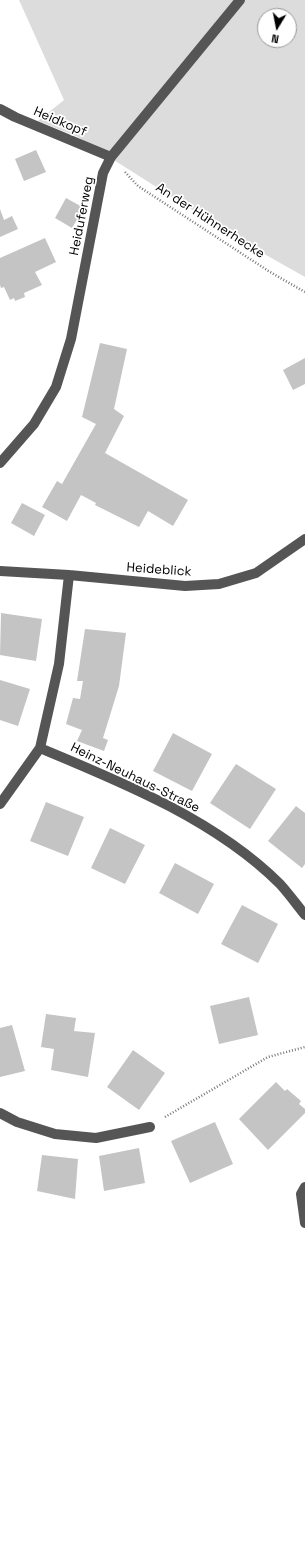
<!DOCTYPE html>
<html>
<head>
<meta charset="utf-8">
<style>
	body { margin:0 }
	#map { position:relative; width:305px; height:1560px; overflow:hidden; background:#fff; font-family:"Space Grotesk",sans-serif }
	canvas { display:block }
	.north { position:absolute; left:257px; top:8px; width:40px; height:40px; box-sizing:border-box; background:#fff; border:1px solid #999; border-radius:50%; rotate:190deg; font-size:11px; font-weight:700; line-height:16px; text-align:center; color:#000 }
	.north::after { content:''; display:block; margin:auto; width:14px; height:18px; background:#000; clip-path:polygon(50% 0,100% 100%,50% 72%,0 100%) }
</style>
</head>
<body>
<div id="map">
<canvas width="305" height="1560"></canvas>
<div class="north">N</div>
</div>
<script>
const context = document.querySelector('canvas').getContext('2d');
context.lineJoin = 'round';
function fillPath(path, color) { context.fillStyle = color; context.fill(path, 'evenodd'); }
function trace(path, color, width, dash) { context.strokeStyle = color; context.lineWidth = width; context.lineCap = dash ? 'butt' : 'round'; context.setLineDash(dash || []); context.stroke(path); }
function write(font, color, halo, rows, align = 'center') {
  context.font = font + ' "Space Grotesk",sans-serif'; context.lineWidth = 3.5; context.setLineDash([]); context.textBaseline = 'middle'; context.strokeStyle = halo; context.fillStyle = color; for (const [text, x, y, turn = 0] of rows) {
    context.save(); context.translate(x, y); context.rotate((+turn || 0) * Math.PI / 180); context.textAlign = isNaN(turn) ? turn : align; if (halo) context.strokeText(text, 0, 0); context.fillText(text, 0, 0); context.restore();
  }
}
fillPath(new Path2D(`
	M19 0H305V277L243 242 76 136 38 121 64 100ZM265 16H289V40H265Z`), '#dcdcdc');
fillPath(new Path2D(`
	M36 150 46 172 24 181 15 159Z
	M66 198 84 208 72 228 55 218Z
	M0 209 4 220 12 216 18 229 0 237Z
	M45 238 56 262 35 272 42 285 24 293 25 297 15 301 14 298 10 300 4 287 1 288 0 285V258Z
	M100 343 127 349 114 409 124 416 105 453 188 500 173 526 148 511 139 527 95 505 96 503 81 495 67 521 42 507 57 481 62 484 96 424 82 417Z
	M305 358V384L293 390 283 370Z
	M22 503 45 515 34 536 11 523Z
	M1 613 42 619 36 661 0 655Z
	M85 629 126 633 119 686 103 738 108 740 104 751 77 741 82 730 66 724 73 698 80 699 83 681H77Z
	M0 680 30 689 18 726 0 720Z
	M173 733 212 754 192 791 153 771Z
	M236 764 276 789 250 829 210 803Z
	M46 802 84 817 68 856 30 841Z
	M296 806 305 813V864L302 868 268 841Z
	M110 828 145 845 125 884 91 868Z
	M175 863 214 884 198 914 159 893Z
	M242 905 278 924 258 963 221 944Z
	M249 997 258 1035 219 1044 210 1006Z
	M46 1014 76 1018 74 1031 95 1033 88 1077 51 1070 54 1049 41 1047Z
	M12 1025 25 1071 0 1077V1028Z
	M133 1050 165 1073 139 1110 107 1087Z
	M276 1082 285 1091 287 1089 301 1101 299 1104 305 1109V1113L268 1150 239 1119Z
	M215 1122 233 1164 190 1183 171 1141Z
	M139 1148 145 1183 104 1191 99 1156Z
	M42 1155 78 1159 75 1199 37 1191Z`), '#c4c4c4');
trace(new Path2D(`
	M125 172 138 186 270 272 305 292
	M165 1117 268 1057 305 1047`), '#777', 2.5, [1, 2]);
trace(new Path2D(`
	M0 109 15 117 111 157
	M0 463 34 424 56 387 71 339 103 173 111 157 240 0
	M0 571 69 575 185 586 219 584 256 573 305 539
	M40 748C122 782 216 820 280 884 289 894 297 905 305 915
	M0 804 40 748 59 664 69 575
	M0 1113 17 1122 55 1134 96 1138 150 1127
	M305 1187 301 1194 305 1223`), '#555', 10);
write('13px', '#000', '#fff', [
	["Heidkopf",60,122,23],
	["Heiduferweg",82,216,-79],
	["An der Hühnerhecke",210,221,33],
	["Heideblick",159,570,4],
	["Heinz-Neuhaus-Straße",135,778,26]
]);
</script>
</body>
</html>
